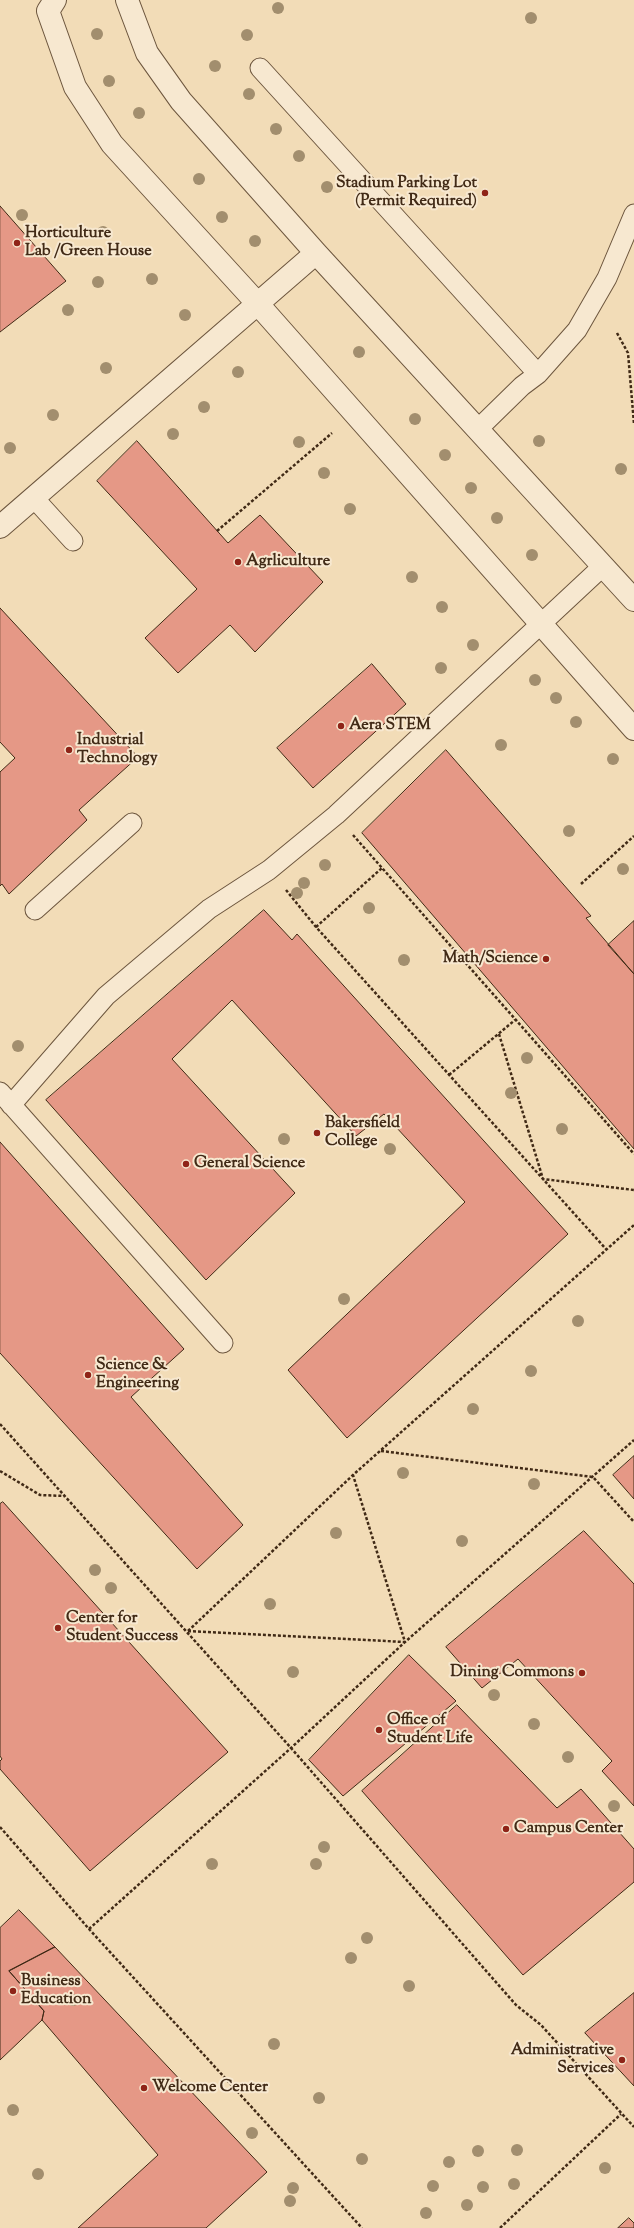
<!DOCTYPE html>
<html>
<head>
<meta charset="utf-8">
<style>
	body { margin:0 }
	canvas { display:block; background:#f2dcb7 }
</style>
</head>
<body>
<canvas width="634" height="2228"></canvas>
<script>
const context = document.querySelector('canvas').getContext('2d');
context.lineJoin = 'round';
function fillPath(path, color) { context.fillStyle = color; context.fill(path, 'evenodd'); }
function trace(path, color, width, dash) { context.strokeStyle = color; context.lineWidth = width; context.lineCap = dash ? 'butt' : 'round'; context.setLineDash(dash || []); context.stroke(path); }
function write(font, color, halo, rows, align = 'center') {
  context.font = font + ' "Sorts Mill Goudy",serif'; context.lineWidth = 4; context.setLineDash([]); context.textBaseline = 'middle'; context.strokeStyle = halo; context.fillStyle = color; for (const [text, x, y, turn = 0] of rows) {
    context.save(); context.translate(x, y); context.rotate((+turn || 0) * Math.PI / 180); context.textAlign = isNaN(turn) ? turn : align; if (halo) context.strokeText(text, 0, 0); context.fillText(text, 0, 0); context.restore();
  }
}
const building = new Path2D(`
	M0 206 66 281 0 332Z
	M137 441 228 543 260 515 323 582 255 652 230 625 178 673 145 638 197 589 97 481Z
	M0 608 138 757 79 810 87 820 9 894 2 884 0 886V772L15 758 0 742Z
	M372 664 406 704 313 788 277 748Z
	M446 750 591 916 586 918 634 974V1149L362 833Z
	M264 910 292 940 297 934 568 1234 347 1438 288 1370 465 1202 384 1114 356 1136 232 1000 172 1059 295 1193 206 1280 46 1100Z
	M634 921V974L608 945Z
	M0 1142 184 1349 131 1397 243 1525 197 1569 0 1353Z
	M634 1456V1499L613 1475Z
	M3 1502 228 1752 90 1871 0 1769V1761L2 1759 0 1756V1504Z
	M584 1531 634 1584V1806L602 1771 612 1761 518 1659 482 1688 446 1647Z
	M409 1655 456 1701 343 1796 309 1760Z
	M457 1705 557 1808 581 1789 634 1849V1882L523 1975 362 1791Z
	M19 1910 55 1947 9 1971 44 2011 42 2020 0 2060V1928Z
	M55 1947 267 2172 206 2228H78L158 2155 42 2020 44 2011 9 1971Z
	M634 1993V2086L585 2033Z
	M629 2218 634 2223V2228H618Z`);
fillPath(building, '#e59886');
trace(building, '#412a16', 1);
const service = new Path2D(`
	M260 68 538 374
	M479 428 522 386 538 374 577 330 607 278 634 214
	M33 497 73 541
	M35 910 132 823
	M0 1092 223 1343
	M11 1105 106 996 209 909 269 870 336 815 603 566`);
const minor = new Path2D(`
	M55 0 48 11 75 87 112 144 257 303 634 729
	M127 0 147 53 181 101 316 253 634 600
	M0 527 316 253`);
trace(service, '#6d563e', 21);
trace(minor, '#6d563e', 24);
trace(new Path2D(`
	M617 333 628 353 634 424
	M217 531 332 433
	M353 835 634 1154
	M581 884 634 836
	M286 890 316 927 606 1249
	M316 927 382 868
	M499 1034 543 1179 634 1190
	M449 1075 515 1020
	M0 1424 291 1748 516 2005 541 2025 634 2127
	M381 1451 593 1477 634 1522
	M0 1471 40 1495 65 1496
	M188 1631 353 1475 634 1225
	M188 1631 405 1642 353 1475
	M0 1827 89 1929 362 2228
	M89 1929 291 1748 405 1642 634 1440
	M500 2228 621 2114`), '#412a16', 2.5, [3, 2]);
trace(service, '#f7e8d0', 19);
trace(minor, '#f7e8d0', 22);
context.fillStyle = '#a28e6e';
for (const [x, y] of [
	[278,8],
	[531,18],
	[97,34],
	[247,35],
	[215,66],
	[109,81],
	[249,94],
	[139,113],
	[276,129],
	[299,156],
	[199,179],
	[327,187],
	[22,215],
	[222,217],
	[103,232],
	[255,241],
	[152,279],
	[98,282],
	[68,310],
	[185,315],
	[359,352],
	[106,368],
	[238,372],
	[204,407],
	[53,415],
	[415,419],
	[173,434],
	[539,441],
	[299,442],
	[10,448],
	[445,455],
	[621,469],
	[324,473],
	[471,488],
	[350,509],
	[497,518],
	[532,555],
	[412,577],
	[442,607],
	[473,645],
	[441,668],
	[535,680],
	[556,698],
	[576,722],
	[501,745],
	[613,759],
	[569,831],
	[325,865],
	[623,869],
	[304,883],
	[297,893],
	[369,908],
	[404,960],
	[18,1046],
	[527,1058],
	[511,1093],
	[562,1129],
	[284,1139],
	[390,1149],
	[344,1299],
	[578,1321],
	[531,1371],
	[473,1409],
	[403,1473],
	[534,1484],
	[336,1533],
	[462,1541],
	[95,1570],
	[111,1588],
	[270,1604],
	[293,1672],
	[494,1695],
	[534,1724],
	[568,1757],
	[614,1806],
	[324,1847],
	[212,1864],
	[316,1864],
	[367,1938],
	[351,1958],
	[409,1986],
	[73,2000],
	[274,2044],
	[319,2098],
	[13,2110],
	[252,2133],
	[517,2150],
	[478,2151],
	[362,2159],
	[449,2162],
	[605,2168],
	[38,2174],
	[514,2184],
	[433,2186],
	[483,2187],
	[293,2188],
	[290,2201],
	[467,2205],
	[426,2213]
]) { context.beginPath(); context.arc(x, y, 6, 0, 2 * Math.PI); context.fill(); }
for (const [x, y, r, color] of [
	[485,193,4,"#8f2418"],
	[17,243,4,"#8f2418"],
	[238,562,4,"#8f2418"],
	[341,726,4,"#8f2418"],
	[69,750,4,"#8f2418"],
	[546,959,4,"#8f2418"],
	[317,1133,4,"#8f2418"],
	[186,1164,4,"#8f2418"],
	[88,1375,4,"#8f2418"],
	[58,1628,4,"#8f2418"],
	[582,1673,4,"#8f2418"],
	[379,1730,4,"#8f2418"],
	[506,1829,4,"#8f2418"],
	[13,1991,4,"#8f2418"],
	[622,2060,4,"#8f2418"],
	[144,2088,4,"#8f2418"]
]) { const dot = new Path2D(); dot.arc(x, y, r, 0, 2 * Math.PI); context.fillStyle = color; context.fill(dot); trace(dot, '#f7e8d0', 1.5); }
write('bold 16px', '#412a16', '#f7e8d0', [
	["Stadium Parking Lot",477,184,"right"],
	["(Permit Required)",477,202,"right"],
	["Horticulture",25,234],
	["Lab /Green House",25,252],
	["Agrliculture",246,562],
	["Aera STEM",349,726],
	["Industrial",77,741],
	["Technology",77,759],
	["Math/Science",538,959,"right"],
	["Bakersfield",325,1124],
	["College",325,1142],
	["General Science",194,1164],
	["Science &",96,1366],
	["Engineering",96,1384],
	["Center for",66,1619],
	["Student Success",66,1637],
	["Dining Commons",574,1673,"right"],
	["Office of",387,1721],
	["Student Life",387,1739],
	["Campus Center",514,1829],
	["Business",21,1982],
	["Education",21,2000],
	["Administrative",614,2051,"right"],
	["Services",614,2069,"right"],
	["Welcome Center",152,2088]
], 'left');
</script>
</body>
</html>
